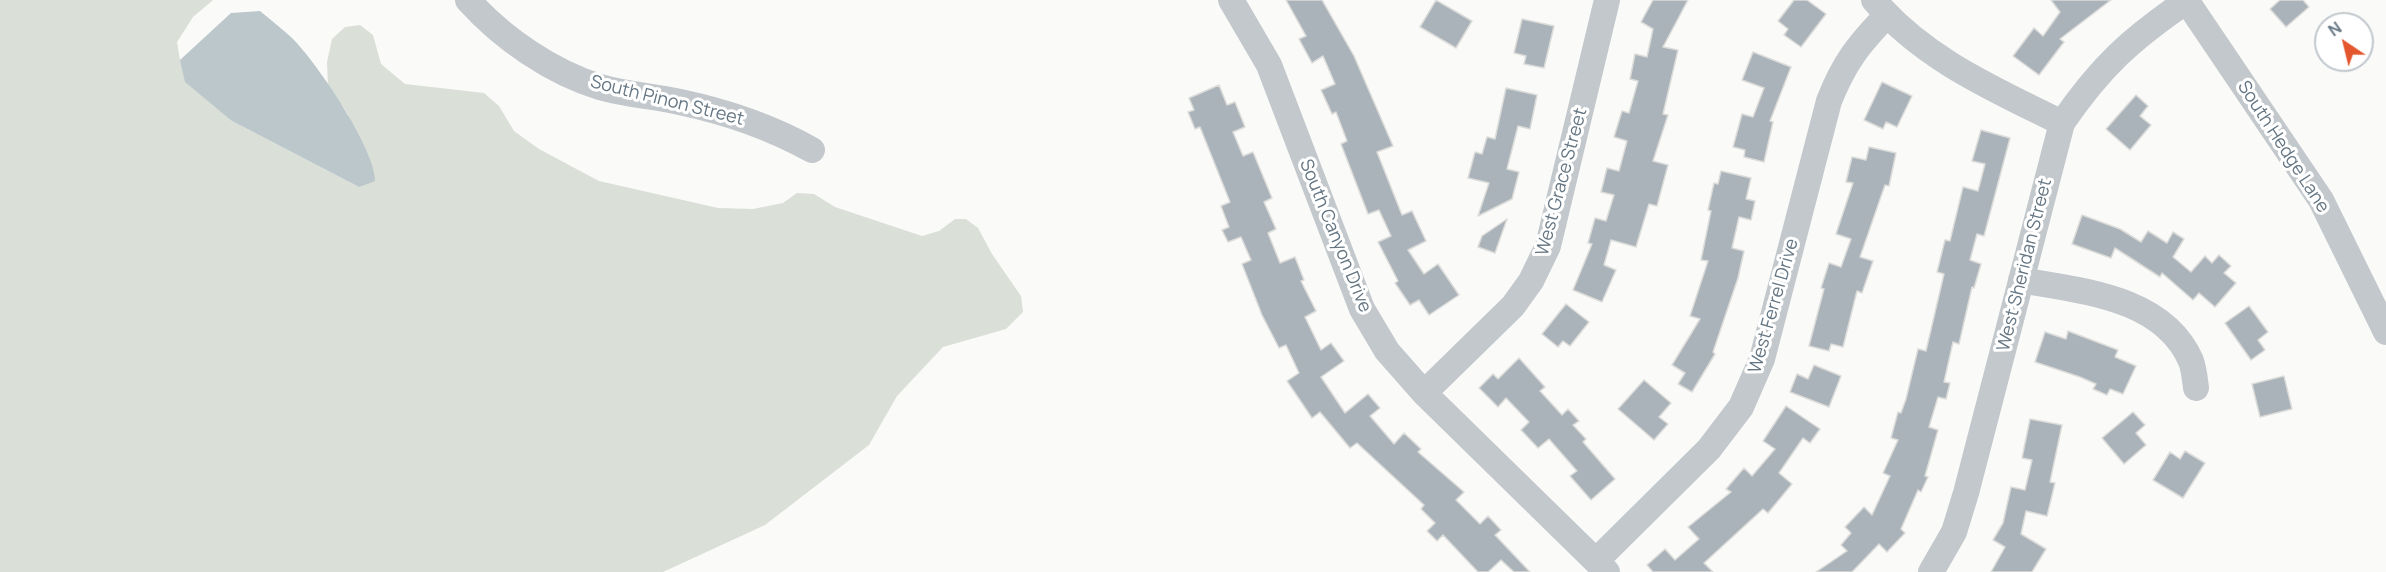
<!DOCTYPE html>
<html>
<head>
<meta charset="utf-8">
<style>
	body { margin:0 }
	#map { position:relative; width:2386px; height:572px; overflow:hidden; background:#fafaf8; font-family:Manrope,sans-serif }
	canvas { display:block }
	.north { position:absolute; left:2314px; top:12px; width:60px; height:60px; box-sizing:border-box; background:#fff; border:2px solid #c1c8cd; border-radius:50%; rotate:325deg; font-size:16px; font-weight:700; line-height:24px; text-align:center; color:#657683 }
	.north::after { content:''; display:block; margin:auto; width:21px; height:27px; background:#e4572e; clip-path:polygon(50% 0,100% 100%,50% 72%,0 100%) }
</style>
</head>
<body>
<div id="map">
<canvas width="2386" height="572"></canvas>
<div class="north">N</div>
</div>
<script>
const context = document.querySelector('canvas').getContext('2d');
context.lineJoin = 'round';
function fillPath(path, color) { context.fillStyle = color; context.fill(path, 'evenodd'); }
function trace(path, color, width, dash) { context.strokeStyle = color; context.lineWidth = width; context.lineCap = dash ? 'butt' : 'round'; context.setLineDash(dash || []); context.stroke(path); }
function write(font, color, halo, rows, align = 'center') {
  context.font = font + ' Manrope,sans-serif'; context.lineWidth = 6; context.setLineDash([]); context.textBaseline = 'middle'; context.strokeStyle = halo; context.fillStyle = color; for (const [text, x, y, turn = 0] of rows) {
    context.save(); context.translate(x, y); context.rotate((+turn || 0) * Math.PI / 180); context.textAlign = isNaN(turn) ? turn : align; if (halo) context.strokeText(text, 0, 0); context.fillText(text, 0, 0); context.restore();
  }
}
fillPath(new Path2D(`
	M0 0H213L193 17 177 42 180 60 232 121 359 187 348 114 328 86 327 62 332 39 345 27 360 25 373 35 381 64 405 84 484 93 499 106 514 131 539 149 599 181 718 208 753 209 783 203 797 193 814 194 835 207 922 236 939 231 955 219H966L978 228 992 254 1021 296 1023 312 1006 329 943 347 897 396 869 445 765 525 663 572H0Z`), '#dadfd7');
fillPath(new Path2D(`
	M260 11C271 20 282 29 292 38 317 63 374 147 375 181L359 187 232 121 185 82 180 60 231 13Z`), '#bbc7cb');
const building = new Path2D(`
	M1286 0H1322L1354 56 1393 146 1377 152 1402 215 1412 211 1426 241 1408 250 1424 274 1438 264 1459 295 1429 315 1419 300 1410 305 1395 283 1398 281 1378 242 1391 236 1379 210 1368 214 1341 144 1347 141 1336 112 1332 114 1321 90 1335 84 1323 56 1312 63 1299 39 1306 36Z
	M1436 0 1472 21 1456 48 1420 27Z
	M1653 0H1688L1663 47 1678 50 1663 114 1668 115 1653 161 1668 165 1657 206 1649 204 1636 247 1611 240 1604 265 1616 270 1602 302 1573 290 1592 244 1588 243 1595 218 1606 221 1614 195 1601 192 1607 168 1619 171 1627 141 1614 137 1622 111 1629 113 1638 81 1630 79 1635 54 1647 57 1653 29 1641 22Z
	M1794 0H1807L1826 14 1801 47 1784 35 1788 29 1778 21Z
	M2051 0H2111L2060 39 2064 42 2039 75 2013 56 2034 28 2043 36 2060 12Z
	M2280 0H2303L2309 7 2286 27 2270 9Z
	M1522 19 1554 26 1544 68 1524 64 1526 56 1514 53Z
	M1753 52 1791 67 1770 121 1773 122 1764 162 1744 157 1745 150 1733 147 1742 114 1753 117 1764 88 1742 80Z
	M1882 82 1912 96 1897 127 1886 122 1883 129 1864 120Z
	M1219 85 1227 105 1235 102 1245 127 1233 132 1243 156 1253 152 1272 198 1264 202 1276 229 1268 233 1280 263 1295 257 1304 280 1301 281 1316 311 1305 317 1321 350 1331 343 1344 361 1321 377 1345 413 1368 394 1380 408 1370 416 1394 444 1404 433 1421 449 1418 452 1464 492 1456 500 1480 524 1488 516 1501 530 1495 535 1530 572H1514L1501 560 1488 572H1478L1443 535 1437 541 1427 531 1435 523 1421 509 1424 505 1357 443 1350 448 1320 412 1312 418 1287 381 1299 373 1286 345 1279 348 1262 315 1242 264 1251 260 1241 237 1228 242 1222 230 1229 227 1221 206 1230 202 1200 127 1195 129 1188 112 1194 110 1189 98Z
	M1506 88 1537 95 1530 129 1518 126 1507 169 1519 172 1512 199 1478 216 1489 183 1468 178 1475 152 1482 154 1487 137 1495 139Z
	M2136 95 2148 106 2140 116 2151 125 2130 150 2106 129Z
	M1981 130 2010 138 1984 236 1977 234 1970 260 1981 264 1974 288 1972 287 1959 344 1953 342 1944 382 1950 383 1946 399 1938 397 1929 427 1938 430 1925 476 1928 477 1921 492 1918 490 1901 529 1905 533 1887 552 1879 544 1852 572H1816L1847 551 1841 545 1851 533 1845 527 1864 507 1872 515 1890 476 1883 473 1898 440 1891 438 1898 412 1901 413 1906 399 1918 349 1926 351 1944 274 1937 272 1945 240 1950 241 1963 187 1978 191 1985 164 1972 161Z
	M1869 147 1896 153 1889 186 1885 185 1860 257 1873 261 1862 293 1857 291 1843 347 1831 344 1829 351 1809 346 1824 289 1821 288 1829 263 1841 267 1851 239 1836 234 1853 183 1846 182 1852 157 1866 160Z
	M1721 171 1751 178 1746 199 1755 201 1751 220 1739 217 1732 248 1744 251 1738 278 1713 352 1715 354 1692 392 1678 384 1685 373 1672 365 1700 319 1690 316 1708 261 1701 260 1711 211 1708 210 1714 183 1718 184Z
	M2082 215 2120 229 2141 242 2148 231 2167 243 2173 232 2184 239 2173 257 2191 272 2205 256 2212 263 2219 255 2231 266 2224 273 2236 283 2215 307 2199 293 2193 300 2162 273 2160 277 2115 248 2111 258 2072 244Z
	M1507 219 1495 253 1478 247 1482 236Z
	M1566 304 1589 322 1570 346 1563 341 1558 347 1542 334Z
	M2249 306 2268 332 2258 340 2265 350 2251 360 2225 323Z
	M2068 331 2118 350 2115 357 2136 366 2123 394 2110 389 2107 395 2093 389 2096 384 2080 377 2035 362 2045 332 2066 339Z
	M1519 358 1545 387 1540 391 1562 415 1568 409 1579 421 1573 425 1586 439 1583 442 1615 479 1591 500 1570 476 1577 471 1549 439 1538 448 1521 430 1529 422 1506 398 1498 407 1479 388 1493 374 1498 379Z
	M1814 365 1841 376 1829 407 1790 392 1797 374 1808 379Z
	M2284 376 2292 409 2260 417 2252 384Z
	M1644 380 1671 403 1659 417 1668 424 1654 440 1618 409Z
	M1786 406 1820 429 1810 443 1803 438 1779 473 1792 484 1768 513 1763 509 1704 563 1713 572H1653L1647 565 1665 549 1675 560 1699 539 1688 527 1731 492 1726 489 1744 468 1752 476 1775 449 1763 441Z
	M2133 412 2145 425 2136 433 2146 445 2124 464 2102 438Z
	M2030 419 2062 425 2050 482 2055 483 2047 516 2026 511 2021 534 2046 549 2032 572H1991L2005 547 1993 540 2003 523 2011 487 2025 490 2032 460 2022 458Z
	M2185 451 2205 463 2183 498 2153 480 2170 452 2180 459Z`);
fillPath(building, '#aab3b9');
trace(building, '#dcdcda', 1.5);
trace(new Path2D(`
	M468 0C502 38 551 72 600 87 627 95 654 96 680 102 727 112 771 127 812 150
	M1231 0 1269 65 1362 309 1387 351 1424 393 1607 572
	M1874 0C1923 59 1996 90 2062 123
	M2186 0 2321 200 2386 332
	M2021 280C2079 291 2163 296 2191 361 2194 369 2195 380 2196 388
	M1424 393 1513 306 1531 281 1548 246 1607 0
	M1596 561 1709 449 1741 407 1762 359 1829 101C1844 63 1858 45 1887 15
	M1931 572 1954 532 1966 493 2062 123C2101 66 2131 39 2188 0`), '#c3c8cc', 26);
write('18px', '#657683', '#fff', [
	["South Pinon Street",667,101,14],
	["South Hedge Lane",2283,147,57],
	["West Grace Street",1562,182,-75],
	["South Canyon Drive",1335,236,68],
	["West Sheridan Street",2025,265,-76],
	["West Ferrel Drive",1774,306,-74]
]);
</script>
</body>
</html>
